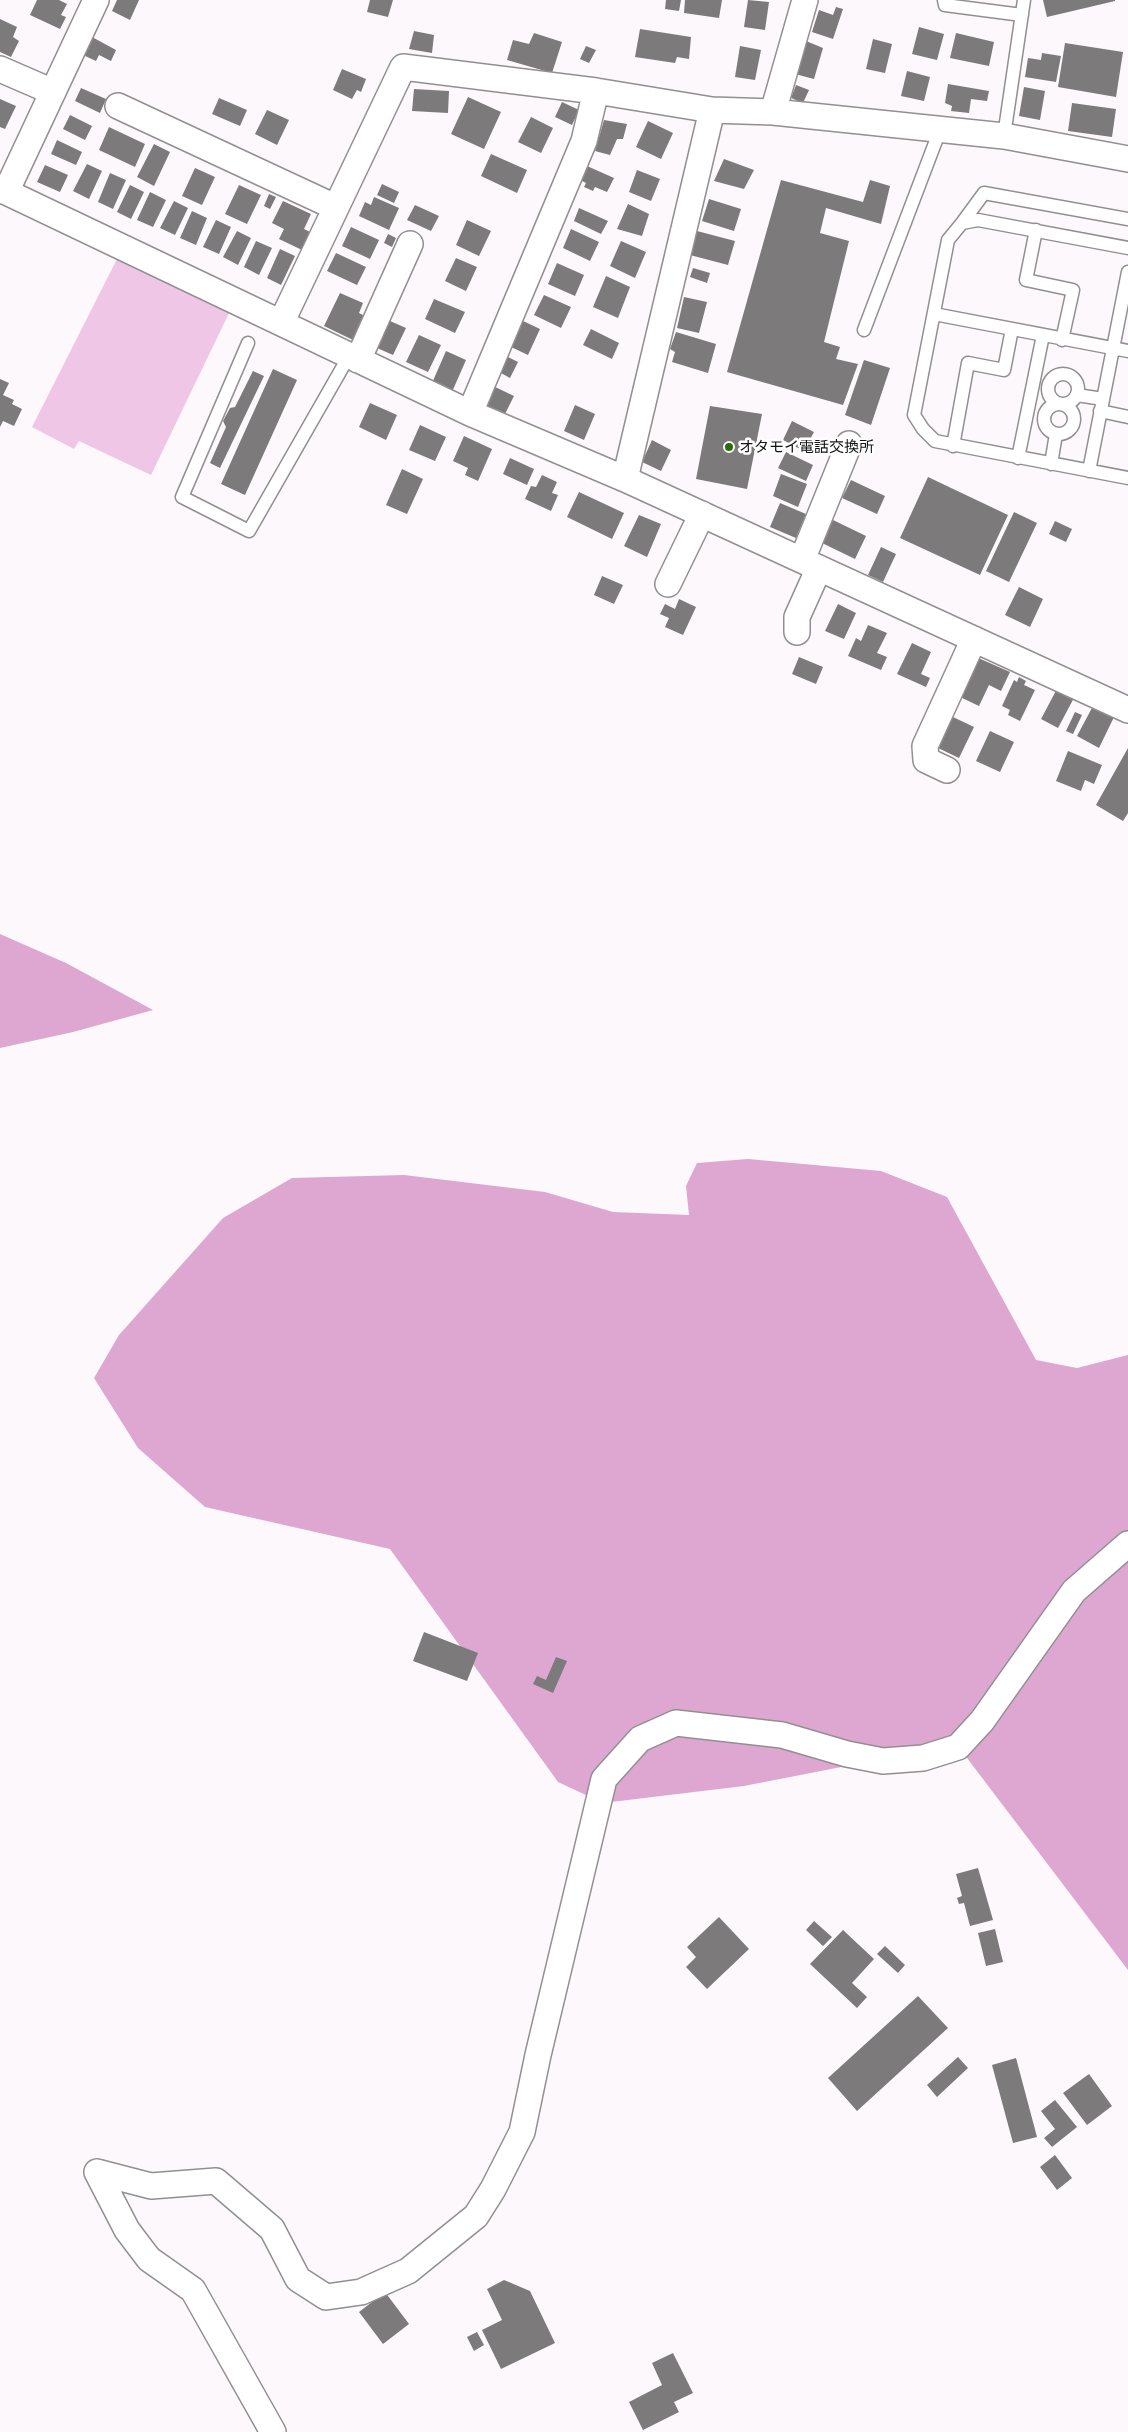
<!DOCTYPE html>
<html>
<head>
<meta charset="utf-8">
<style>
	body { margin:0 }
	canvas { display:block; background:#fcf8fb }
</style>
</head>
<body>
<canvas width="1128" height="2432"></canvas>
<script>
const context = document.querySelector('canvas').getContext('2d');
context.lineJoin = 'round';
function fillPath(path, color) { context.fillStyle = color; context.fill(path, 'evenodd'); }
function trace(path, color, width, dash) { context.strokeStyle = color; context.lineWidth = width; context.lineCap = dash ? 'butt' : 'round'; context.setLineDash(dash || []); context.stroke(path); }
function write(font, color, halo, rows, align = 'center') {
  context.font = font + ' "Exo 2","Noto Sans JP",sans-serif'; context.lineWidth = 5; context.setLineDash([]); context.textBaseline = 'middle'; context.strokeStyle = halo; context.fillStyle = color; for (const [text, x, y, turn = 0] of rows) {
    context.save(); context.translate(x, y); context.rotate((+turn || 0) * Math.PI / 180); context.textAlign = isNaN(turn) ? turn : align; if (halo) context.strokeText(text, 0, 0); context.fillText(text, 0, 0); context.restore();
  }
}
fillPath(new Path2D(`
	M118 257 231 309 151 475 79 441 74 449 32 427Z`), '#f0c6e6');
fillPath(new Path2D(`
	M0 934 66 963 153 1010 73 1032 0 1048Z
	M748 1159 881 1171 947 1197 1036 1360 1077 1368 1128 1355V1970L967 1758 944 1747 744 1786 603 1803 558 1782 390 1549 205 1507 138 1448 94 1378 119 1335 223 1218 292 1178 404 1175 545 1192 613 1212 689 1215 686 1186 697 1163Z`), '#dea7d2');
fillPath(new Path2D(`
	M37 0H59L67 4 61 15 66 17 60 29 30 15Z
	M117 0H139L130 20 112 11Z
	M370 0H393L388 17 367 12Z
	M666 0H681L679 11 665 9Z
	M685 0H722L719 18 684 13Z
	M748 0 769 2 765 30 744 27Z
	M1043 0H1115V1L1047 17Z
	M836 7 843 9 833 39 812 32 819 10 833 15Z
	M0 19 17 27 13 37 19 41 11 57 0 52Z
	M919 27 944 34 937 60 912 54Z
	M640 29 691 37 689 59 677 57 675 63 635 57Z
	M414 31 434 35 432 53 409 49Z
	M534 33 562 42 552 73 507 60 513 40 529 44Z
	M956 33 994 42 989 66 950 58Z
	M92 37 116 50 111 61 99 55 96 61 83 55Z
	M873 39 892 44 885 73 866 69Z
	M806 41 823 48 814 79 795 74Z
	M1065 43 1123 52 1116 97 1058 87Z
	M586 46 596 50 589 63 580 59Z
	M740 46 761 50 755 80 735 77Z
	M1042 53 1061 56 1056 82 1025 77 1028 58 1041 60Z
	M342 69 366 79 361 92 357 90 352 99 333 90Z
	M907 71 930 77 924 101 901 96Z
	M948 84 989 91 987 101 971 99 969 113 951 111 952 106 945 103Z
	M796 85 809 90 803 103 791 98Z
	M1024 87 1045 91 1040 120 1019 116Z
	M81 88 106 99 100 113 75 101Z
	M414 89 449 91 448 113 412 111Z
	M468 97 501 112 484 149 451 134Z
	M219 98 247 110 240 126 212 114Z
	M0 99 16 106 5 129 0 127Z
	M562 102 579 110 572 125 555 117Z
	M1072 103 1116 109 1112 137 1068 131Z
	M267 110 289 120 277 145 255 134Z
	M70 115 92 126 85 140 63 129Z
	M531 117 553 128 541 153 518 142Z
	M604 120 627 124 623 139H617L610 155 595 151Z
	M648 121 673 133 661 159 636 147Z
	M109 127 145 144 135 167 99 150Z
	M57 140 82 152 76 165 51 154Z
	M154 144 170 152 154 186 137 177Z
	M491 154 527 170 517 193 481 176Z
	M724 159 754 170 744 189 714 181Z
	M87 164 102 171 89 199 73 191Z
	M45 165 68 175 60 192 37 182Z
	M587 166 614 178 607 192 595 187 593 191 584 187 586 183 580 180Z
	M195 168 215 177 202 205 182 196Z
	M637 170 660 179 651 201 629 192Z
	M110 173 126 180 113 209 98 202Z
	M781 180 863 202 870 180 890 186 881 224 826 208 820 233 849 241 824 342 840 347 836 359 858 364 843 405 727 372Z
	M382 184 399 192 394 203 377 195Z
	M130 185 144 192 131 219 117 212Z
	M239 185 261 195 247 224 225 214Z
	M150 192 166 200 153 227 137 220Z
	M269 194 276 197 270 209 264 206Z
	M374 197 399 208 389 230 359 216 365 202 371 205Z
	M709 199 741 209 734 231 702 221Z
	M174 201 188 208 175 235 160 228Z
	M283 201 311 214 304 229 310 232 302 250 279 239 284 229 272 223Z
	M628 204 649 214 642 236 617 229Z
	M415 205 439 216 431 231 407 220Z
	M579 208 608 221 601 234 574 221Z
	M192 211 207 218 196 245 180 238Z
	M216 220 231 227 219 254 203 247Z
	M467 220 491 231 479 256 456 245Z
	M351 227 379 240 370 259 342 246Z
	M571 229 599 242 590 261 563 248Z
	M237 231 251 238 238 265 223 257Z
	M697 231 735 241 728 265 690 255Z
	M388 234 396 238 392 247 384 243Z
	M256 241 272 248 259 275 244 267Z
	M621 241 646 252 635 278 610 266Z
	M280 249 295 256 281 285 267 278Z
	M336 253 366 267 357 285 327 271Z
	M456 258 477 267 466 291 445 281Z
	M557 263 584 275 575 296 548 284Z
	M693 268 710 273 707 283 690 277Z
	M606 276 630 287 618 318 593 307Z
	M340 293 363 303 359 313 367 317 355 341 324 326Z
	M544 295 571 307 561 328 534 315Z
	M684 297 707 302 699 333 677 328Z
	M434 299 465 312 455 333 425 319Z
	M521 320 540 329 528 355 509 346Z
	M390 321 406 328 393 355 377 348Z
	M591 329 619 343 612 359 583 345Z
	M676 332 716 344 708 373 672 362 675 352 670 349Z
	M419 335 441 345 428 372 406 362Z
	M446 351 466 360 452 392 432 383Z
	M506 356 518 362 510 378 499 372Z
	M864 360 890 368 871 425 845 415Z
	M273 369 297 380 245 495 221 484Z
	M253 371 264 376 220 468 210 463 226 427 223 421 230 408 235 407Z
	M0 379 9 383 3 395 14 400 12 404 22 409 14 426 3 421 0 427Z
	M493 386 514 396 505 414 485 405Z
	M370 403 397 415 386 440 359 427Z
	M575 405 595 414 584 440 564 431Z
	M710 406 762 414 747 489 696 479Z
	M792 421 814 432 804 451 783 440Z
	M420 425 446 437 435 461 409 450Z
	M464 436 492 449 478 481 465 475 468 468 453 461Z
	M652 440 671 450 661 471 642 462Z
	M786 452 813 465 806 481 778 468Z
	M510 458 534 469 527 485 503 474Z
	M402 469 423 479 407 514 386 505Z
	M781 474 807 484 798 507 773 496Z
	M542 475 557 482 552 493 558 495 551 511 525 499 531 486 536 487Z
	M928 477 1008 515 980 575 900 538Z
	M851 480 885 496 877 514 842 498Z
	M579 492 624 513 612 539 567 517Z
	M780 503 806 514 796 538 770 527Z
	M1014 512 1037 523 1009 582 986 571Z
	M639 515 661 524 647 557 624 546Z
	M833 520 866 536 855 559 822 543Z
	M1055 521 1072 529 1066 542 1049 534Z
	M881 547 896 554 883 582 868 575Z
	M602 576 623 585 614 604 594 595Z
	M1019 587 1043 599 1030 627 1005 615Z
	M679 599 696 607 683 635 665 627 669 618 660 614 665 604 675 609Z
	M838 604 856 613 844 639 825 631Z
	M868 625 887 633 877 653 887 657 881 670 848 656 856 638 861 641Z
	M912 643 931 652 921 674 930 678 926 687 897 674Z
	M799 657 823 667 816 684 792 674Z
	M976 657 1010 672 1001 691 989 685 979 706 958 696Z
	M1019 677 1026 681 1024 685 1035 690 1020 721 1008 715 1010 710 1002 706 1014 680 1017 682Z
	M1058 687 1075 696 1058 728 1041 719Z
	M1093 706 1114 717 1099 748 1077 736Z
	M1075 712 1082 715 1073 734 1066 731Z
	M953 717 974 727 959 758 938 748Z
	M990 731 1014 742 1000 772 976 761Z
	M1128 748V813L1123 821 1096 805Z
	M1068 751 1102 765 1094 784 1085 780 1081 791 1056 781Z
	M424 1632 478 1653 467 1681 413 1661Z
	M556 1657 567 1661 553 1693 533 1684 537 1676 546 1680Z
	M978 1868 993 1920 970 1926 964 1903 959 1904 957 1898 962 1896 956 1874Z
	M719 1917 749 1949 707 1989 686 1967 696 1957 687 1947Z
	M814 1921 832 1937 823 1946 806 1930Z
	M995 1929 1003 1962 986 1966 978 1933Z
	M843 1930 874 1959 852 1983 867 1997 857 2008 810 1964Z
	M885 1946 905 1965 898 1973 877 1954Z
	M918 1996 948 2028 857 2111 828 2078Z
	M958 2057 968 2068 937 2097 927 2085Z
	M1016 2058 1037 2137 1013 2143 992 2065Z
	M1089 2074 1112 2106 1087 2125 1063 2093Z
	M1055 2100 1077 2127 1052 2147 1044 2138 1055 2129 1041 2111Z
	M1055 2155 1072 2178 1057 2190 1040 2167Z
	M504 2280 530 2291 555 2343 501 2369 482 2330 502 2320 487 2289Z
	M385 2292 409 2324 383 2344 359 2312Z
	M477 2332 484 2345 474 2351 467 2337Z
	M673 2353 693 2393 674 2402 679 2412 643 2430 629 2402 662 2385 652 2363Z`), '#7d7a7c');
const service = new Path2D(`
	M944 0 945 5 1022 15
	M1004 136 1024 0
	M962 223 984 193 1128 219
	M1036 230 1026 280 1073 290 1062 340
	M1128 248 978 220 962 223 948 240 914 415 923 429 935 441 1128 478
	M934 314 1128 351
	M864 330 940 130
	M248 343 182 497 249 531 349 356
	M1048 389a15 15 0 1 1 30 0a15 15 0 1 1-30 0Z
	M1077 395 1103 399
	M1044 419a15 15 0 1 1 30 0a15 15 0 1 1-30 0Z
	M1100 411 1128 417
	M953 446 968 363 1004 370 1012 329
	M1018 458 1043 335
	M1051 464 1056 434
	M1089 471 1128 272`);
const minor = new Path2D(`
	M0 69 53 92
	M118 106 335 207
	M773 112 805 0
	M0 189 470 413 625 479 1128 710
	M6 192 96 0
	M281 323 403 67 596 91 712 110 773 112 1004 136 1128 159
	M358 360 410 244
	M470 413 584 141 596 91
	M625 479 712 110
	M802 560 849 444
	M668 584 702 514
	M797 632V617L819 568
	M947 770 926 760 925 746 974 639
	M97 2172 151 2186 216 2181 272 2229 298 2279 326 2297 361 2292 408 2271 476 2216 493 2189 522 2132 538 2055 604 1779 640 1739 676 1723 782 1735 847 1754 883 1761 923 1758 958 1747 982 1721 1074 1591 1128 1544
	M97 2172 127 2230 149 2259 193 2290 273 2432`);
trace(service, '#928f91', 15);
trace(minor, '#928f91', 28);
trace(service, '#fff', 12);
trace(minor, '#fff', 25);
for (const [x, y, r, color] of [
	[729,447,5,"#276e0a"]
]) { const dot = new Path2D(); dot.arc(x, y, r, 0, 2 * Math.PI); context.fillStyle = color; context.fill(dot); trace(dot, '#fff', 2); }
write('15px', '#141313', '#fff', [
	["オタモイ電話交換所",739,447]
], 'left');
</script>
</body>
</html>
